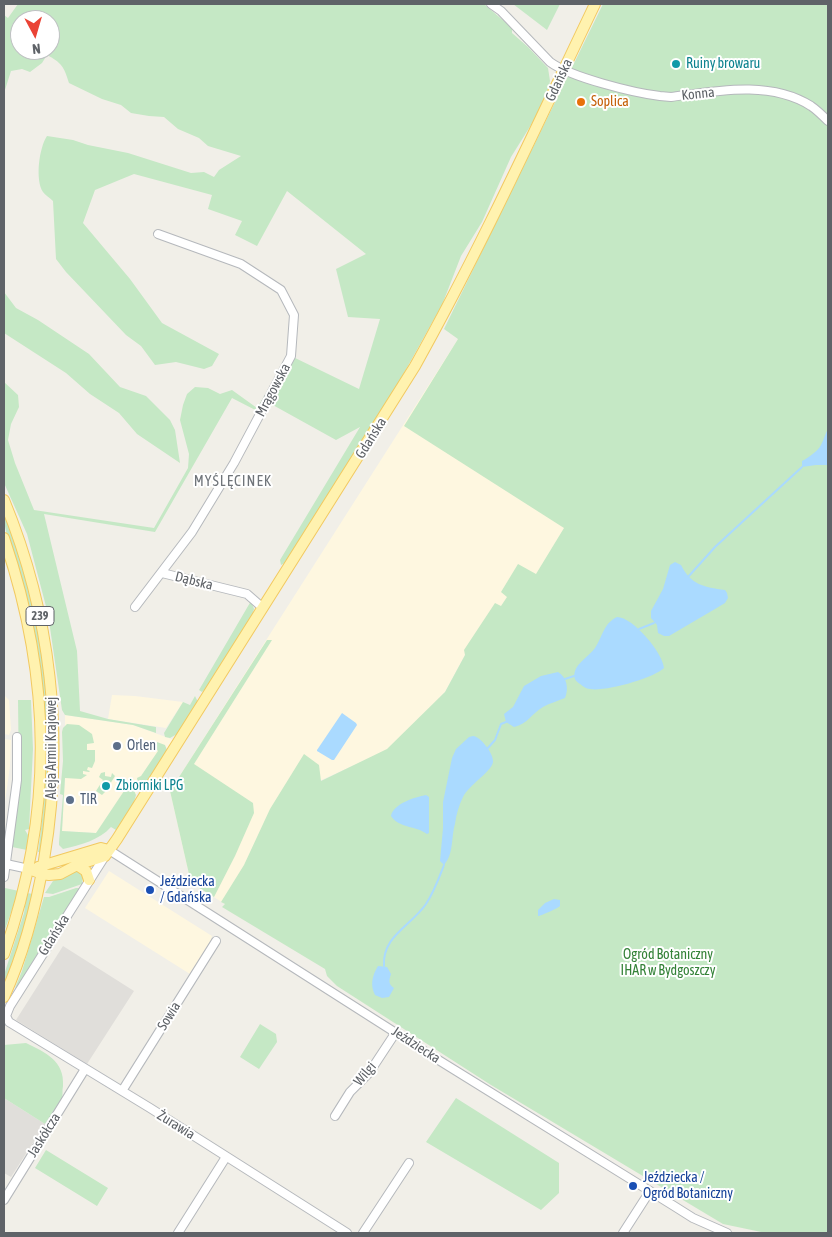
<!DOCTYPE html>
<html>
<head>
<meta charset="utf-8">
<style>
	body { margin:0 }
	#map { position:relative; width:832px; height:1237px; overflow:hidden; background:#f1efe8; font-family:"Asap Condensed",sans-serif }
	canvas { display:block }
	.frame { position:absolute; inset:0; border:5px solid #5f6368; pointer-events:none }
	.north { position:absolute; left:10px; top:10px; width:50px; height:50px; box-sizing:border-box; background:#fff; border:1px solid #bfc1c3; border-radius:50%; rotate:174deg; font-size:14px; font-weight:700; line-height:20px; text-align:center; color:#5f6368 }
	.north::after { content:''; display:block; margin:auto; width:18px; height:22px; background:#ea4335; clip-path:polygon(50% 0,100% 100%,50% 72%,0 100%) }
</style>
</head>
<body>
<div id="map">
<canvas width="832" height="1237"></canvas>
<div class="frame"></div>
<div class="north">N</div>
</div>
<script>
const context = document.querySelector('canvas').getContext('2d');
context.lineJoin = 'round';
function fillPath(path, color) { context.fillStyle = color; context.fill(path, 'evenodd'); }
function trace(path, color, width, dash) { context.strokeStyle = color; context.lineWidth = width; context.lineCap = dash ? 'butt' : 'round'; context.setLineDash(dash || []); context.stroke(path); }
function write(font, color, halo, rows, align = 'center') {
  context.font = font + ' "Asap Condensed",sans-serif'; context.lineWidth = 4; context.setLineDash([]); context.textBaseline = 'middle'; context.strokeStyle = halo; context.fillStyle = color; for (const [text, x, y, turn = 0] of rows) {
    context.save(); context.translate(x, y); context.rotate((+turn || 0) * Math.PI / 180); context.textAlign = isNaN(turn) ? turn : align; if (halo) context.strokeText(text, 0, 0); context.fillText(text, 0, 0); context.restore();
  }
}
fillPath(new Path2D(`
	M458 339 701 396 465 655 445 692 421 717 387 750 302 789 225 904 191 883 170 791Z
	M4 695 9 700 11 730 9 735 4 734Z
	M112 695 135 696 183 702 166 728 108 719Z
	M65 715 133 725 174 740 136 795 96 833 62 831 65 778Z
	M4 739 11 740 10 766 4 809Z
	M109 871 212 936 209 946 190 974 85 908Z`), '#fef7e0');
fillPath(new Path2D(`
	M63 946 134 991 87 1064 16 1020Z
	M4 1098 45 1124 11 1177 4 1173Z`), '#e0deda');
fillPath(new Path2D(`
	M18 4H484L512 28V33L528 47 548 68 550 81 547 95 536 117 511 157 482 222 461 256 442 305 380 416 285 563 281 565 280 560 360 427 336 440 271 404 265 415 232 398 155 532 44 514 77 651 80 711 108 719 156 727V733L133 725 65 715 62 710 48 614 27 534 4 483V382L18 395 19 407 11 424 8 440 15 463 34 510 154 528 188 468 189 454 180 420 183 405 187 394 195 387 208 388 220 394 232 390 257 408 272 383 275 385 291 356 359 389 380 319 348 317 336 269 366 254 287 191 257 246 235 235 242 221 208 209 212 195 134 174 95 190 83 223 130 279 162 323 219 354 212 366 204 369 176 362 155 365 141 346 126 335 66 272 56 259 53 201C50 198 45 195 43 192 35 180 39 148 47 136L73 140 88 145 128 153 191 173 204 172 214 177 219 170 241 156 208 146 199 138 178 129 164 117 149 116 131 113 121 105 102 99 69 83C64 67 62 63 47 55L42 63 30 72 22 69 11 71 4 93V15L8 18ZM20 20H50V50H20Z
	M513 4H560L547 30Z
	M603 4H828V1233H766L723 1224 491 1085 337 986 327 976 325 969 222 907 225 904 221 902 244 865 270 809 304 754 319 765 321 781 387 749 445 692 465 655 464 650 495 603 501 606 507 597 501 592 518 564 536 574 564 528 404 426 458 339 444 329Z
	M4 292 16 308 38 320 89 354 120 387 146 396 170 420 175 430 180 463 137 434 119 413 90 394 66 373 4 333Z
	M4 511 14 537 32 596 47 682 50 770 42 852H38C50 774 48 698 31 621 26 598 19 574 12 551 7 535 4 529 4 511Z
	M251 601 254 609 252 616 207 688 202 692 199 690Z
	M267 640H272L194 764 253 803 254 813 235 856 214 897 191 883 170 791Z
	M195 696 198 702 179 733 170 738 165 737 164 733 183 702 190 705Z
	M18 700H31L33 749 29 829 25 830 28 835 27 850 12 847 19 781Z
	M67 724 79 725 92 734 94 743 87 744V750H95V761L92 768 88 767 87 770 90 771 89 772 83 771V774L87 775 81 779 65 778 62 831 96 833 126 788H133L136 795 134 802 116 830 111 827C100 840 80 845 63 849L59 845V842L63 795 60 794 63 761 62 732 63 728Z
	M157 742 165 745 167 750 143 787 138 784 137 778 141 776 158 751 155 747Z
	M105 772V776L111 777 112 773 115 776 110 784 106 781 101 788 106 791 102 795 96 791 103 780 99 777 101 773Z
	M74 870 78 871 83 876 82 884 53 894 45 893 53 881Z
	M5 888 19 891 4 932V894Z
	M76 888H80L18 986 15 988 22 971 44 897H49Z
	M27 893 33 894 19 944 4 985V975L24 913Z
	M260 1024 276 1034 277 1042 259 1069 240 1057Z
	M26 1043C45 1052 65 1061 63 1086 62 1090 63 1095 62 1098 59 1107 50 1116 45 1124L4 1098V1045Z
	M456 1098 559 1163V1193L541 1210 426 1142Z
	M46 1150 108 1188 97 1206 35 1168Z`), '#c5e8c5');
fillPath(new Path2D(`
	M828 429V465H816L802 467V461C808 458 819 450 821 445 824 439 825 434 828 429Z
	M675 562 681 565C691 585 704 587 725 590L727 593 728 598 725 603 715 609 669 636H664L658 633 657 625 651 618V611L663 589 670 565Z
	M617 617C633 617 663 653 664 668 654 678 605 692 590 689 586 689 583 686 580 684 575 681 573 677 575 671 578 662 589 656 595 648 603 636 603 624 617 617Z
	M558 672C567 677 569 689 565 698 558 701 550 703 543 707 531 714 528 724 514 727L506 722 504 714 513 707 524 686 541 676Z
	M342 713 356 723 357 725 334 760H332L317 751V750Z
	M473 736C481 737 494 754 493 762 492 771 468 786 463 797 459 805 456 815 455 824 451 837 454 854 444 865L440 861 443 828V802L452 758 456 749 469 737Z
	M426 795 429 797V833L427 834C415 825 400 829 391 816 393 804 415 797 426 795Z
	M554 899 560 900V906C558 908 541 916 538 916V910L545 903Z
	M378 966 387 967 391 974C389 980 388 984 394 988L389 997 382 998 375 995C370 985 372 976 378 966Z`), '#aadaff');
trace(new Path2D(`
	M688 577 715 547 802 467
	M639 629 654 623
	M565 679 574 676
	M487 749 495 740 501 724 506 722
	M384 966C382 936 411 926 426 904 434 892 439 878 444 865`), '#aadaff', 2);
const minor = new Path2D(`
	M491 4 501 11 550 62C570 77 634 93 660 96L671 97C716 91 770 80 811 106 817 110 823 116 828 121
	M162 573 247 594 263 608
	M135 607 192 532 234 463 291 356 294 315 281 290 241 264 158 234
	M109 850 432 1056 674 1206 693 1218 727 1233
	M105 856 10 1006 6 1016 9 1022 150 1108 347 1233
	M6 864 29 869
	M4 877 17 780V737
	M122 1091 216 941
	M335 1116 350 1092 369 1073 396 1032
	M4 1200 85 1069
	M178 1233 226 1157
	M363 1233 409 1163
	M623 1233 650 1191`);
const major = new Path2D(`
	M4 500C51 614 65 737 44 860 36 907 24 953 4 997
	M4 538C52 679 54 813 4 954
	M77 865 86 871 89 880
	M38 867 101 848 109 850
	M29 869 42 874 49 875 60 874 77 865 105 856 117 839 415 366C481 248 537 125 595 4`);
trace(minor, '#b5b8bc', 10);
trace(major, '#f2c960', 12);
trace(minor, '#fff', 8);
trace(major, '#fff2af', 10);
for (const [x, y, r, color] of [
	[676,64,5,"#0f9aa8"],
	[581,102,5,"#e8710a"],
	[117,746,5,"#5c6f8a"],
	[106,786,5,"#0f9aa8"],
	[70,800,5,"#5c6f8a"],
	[150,890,5,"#1a4fb4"],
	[633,1186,5,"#1a4fb4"]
]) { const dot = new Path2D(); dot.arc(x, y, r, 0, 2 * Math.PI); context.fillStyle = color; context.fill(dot); trace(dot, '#fff', 2); }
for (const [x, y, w] of [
	[40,616,28]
]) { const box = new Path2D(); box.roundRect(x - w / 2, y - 9.5, w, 19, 4); context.fillStyle = '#fff'; context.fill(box); trace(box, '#5f6368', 1); }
write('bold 12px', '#5f6368', null, [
	["239",40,616]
]);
write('14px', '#0d838f', '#fff', [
	["Ruiny browaru",686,64],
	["Zbiorniki LPG",116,786]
], 'left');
write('14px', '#5f6368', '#fff', [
	["Gdańska",559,80,-65],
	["Konna",698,94,-6],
	["Mrągowska",273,390,-62],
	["Gdańska",371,438,-58],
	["Dąbska",194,581,14],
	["Aleja Armii Krajowej",52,748,-90],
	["Gdańska",54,935,-58],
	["Sowia",169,1016,-58],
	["Jeździecka",416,1045,33],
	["Wilgi",365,1074,-50],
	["Żurawia",176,1125,32],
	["Jaskółcza",44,1135,-58]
]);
write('14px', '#c56008', '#fff', [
	["Soplica",591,102]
], 'left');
write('14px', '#4e5e75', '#fff', [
	["Orlen",127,746],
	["TIR",80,800]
], 'left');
write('14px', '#164399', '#fff', [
	["Jeździecka",160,882],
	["/ Gdańska",160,898],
	["Jeździecka /",643,1178],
	["Ogród Botaniczny",643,1194]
], 'left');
write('14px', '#348238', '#fff', [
	["Ogród Botaniczny",668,955],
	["IHAR w Bydgoszczy",668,971]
]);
context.letterSpacing = '1px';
write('15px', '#70757a', '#fff', [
	["MYŚLĘCINEK",233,481]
]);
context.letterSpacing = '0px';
</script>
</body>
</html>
